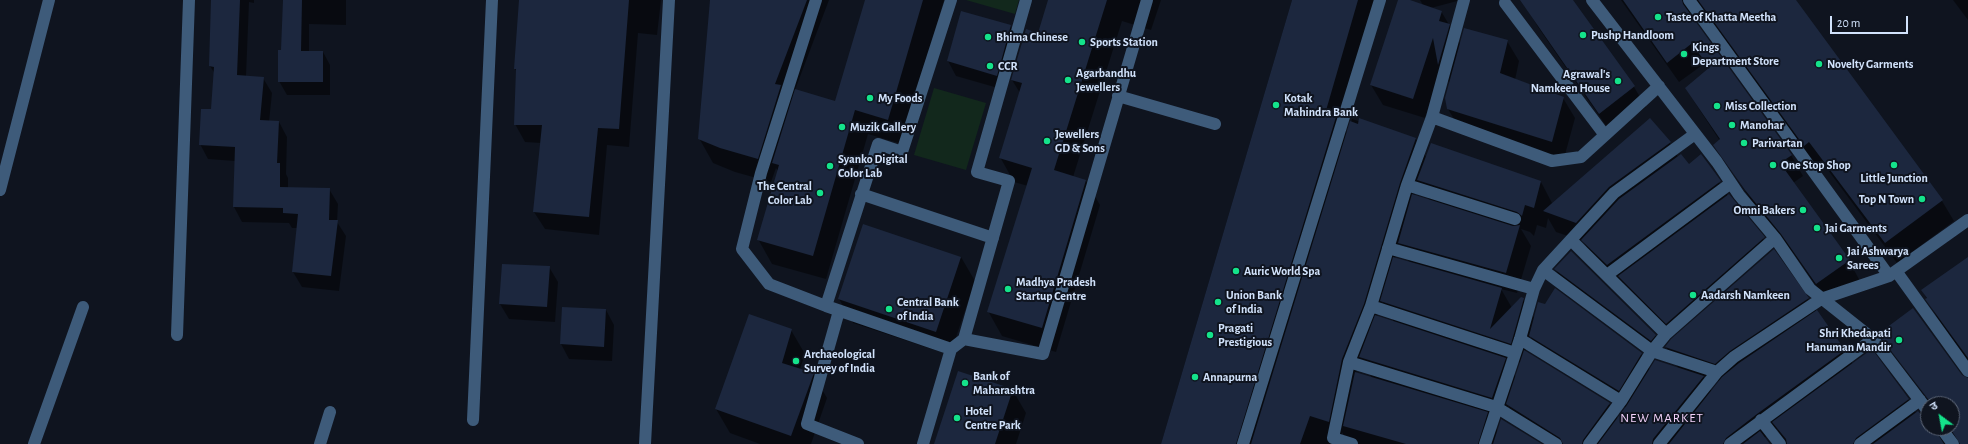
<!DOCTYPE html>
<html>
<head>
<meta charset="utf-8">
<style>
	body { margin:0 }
	#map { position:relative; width:1968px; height:444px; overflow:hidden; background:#0f141f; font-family:"Alegreya Sans","Noto Sans Devanagari",sans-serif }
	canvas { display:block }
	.north { position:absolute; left:1920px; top:396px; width:40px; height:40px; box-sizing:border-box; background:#0f141f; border:1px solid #5d6677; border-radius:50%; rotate:328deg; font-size:11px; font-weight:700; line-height:16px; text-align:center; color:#d1e2fb }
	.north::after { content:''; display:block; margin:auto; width:14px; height:18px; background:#14e38b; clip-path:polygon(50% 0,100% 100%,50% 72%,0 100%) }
	.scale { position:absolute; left:1830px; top:16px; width:78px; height:18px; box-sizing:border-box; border:2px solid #d1e2fb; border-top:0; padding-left:5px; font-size:12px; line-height:14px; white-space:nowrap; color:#d1e2fb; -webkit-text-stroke:3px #0f141f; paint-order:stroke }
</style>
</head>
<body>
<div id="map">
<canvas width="1968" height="444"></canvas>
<div class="north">उ</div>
<div class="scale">20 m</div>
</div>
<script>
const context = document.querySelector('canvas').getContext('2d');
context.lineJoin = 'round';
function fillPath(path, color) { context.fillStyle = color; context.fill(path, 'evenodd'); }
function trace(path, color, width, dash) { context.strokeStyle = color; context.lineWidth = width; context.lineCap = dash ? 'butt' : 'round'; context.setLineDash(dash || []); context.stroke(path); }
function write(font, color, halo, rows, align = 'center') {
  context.font = font + ' "Alegreya Sans",sans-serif'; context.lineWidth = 4; context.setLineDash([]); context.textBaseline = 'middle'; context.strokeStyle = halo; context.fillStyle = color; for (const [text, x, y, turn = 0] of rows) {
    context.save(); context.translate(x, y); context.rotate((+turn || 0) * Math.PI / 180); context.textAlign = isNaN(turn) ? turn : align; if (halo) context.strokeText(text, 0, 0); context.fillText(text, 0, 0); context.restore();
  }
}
fillPath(new Path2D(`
	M966 0H1019L1015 14Z
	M934 88 986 103 966 170 914 155Z`), '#12281c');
fillPath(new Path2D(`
	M212 0H254V3L249 2 246 76 263 78 272 93 269 122H279L287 137 286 174 288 178V188L329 189 338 204 337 222 346 236 339 291 302 287 293 272 297 228H292L289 223 242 222 234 207 235 161 208 159 200 144 212 110 215 74 210 66Z
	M284 0H346V25L309 24V52H323L330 65V95H287L279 81 282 51Z
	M520 0H661L657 35 638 33 629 147 607 145 599 235 545 229 534 212 541 143 525 142 515 124 517 72 515 69Z
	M711 0H829L795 90 836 102 866 0H944L902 144 868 134 826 279 772 264 758 239 778 171 776 168 771 182 735 172 713 163 699 138Z
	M1049 0H1161L1151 30 1122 21 1073 177 1086 181 1100 205 1056 352 1002 336 988 311 1028 186 1014 182 1000 157 1020 93 1012 80 1039 34Z
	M1292 0H1375L1339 119 1348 134 1352 119 1416 139 1426 157 1541 182 1552 203 1551 206 1650 120 1670 143 1678 157 1689 165 1701 156 1728 196 1768 245 1671 331 1623 283 1620 285 1594 260 1583 241 1556 232 1548 218 1546 228 1537 225 1534 236 1530 232 1521 229 1531 246 1517 293 1501 289 1512 308 1523 299 1535 319 1641 354 1650 370 1678 368 1666 347 1672 340 1808 299 1853 364 1908 399 1916 413 1918 412 1925 419H1928V428H1952V404H1933L1893 352H1891L1931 404H1929L1891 354 1879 334 1968 379V444H1960L1952 440 1947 444H1786L1777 429 1764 438 1769 444H1550L1519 425 1508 406 1504 418 1487 413 1498 432 1540 444H1349L1342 432 1340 444H1161ZM1419 182 1430 201 1414 196ZM1399 243 1410 263 1395 259ZM1382 302 1394 322 1377 317ZM1530 336 1542 356 1626 408 1618 419 1609 404 1525 352ZM1505 358 1521 363 1516 378ZM1361 359 1372 378 1356 373ZM1703 376 1720 381 1712 391Z
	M1399 0H1407L1423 5 1420 0H1461L1431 8 1441 11 1461 45 1507 41 1519 61 1515 80 1563 98 1575 118 1563 162 1460 129 1448 109 1450 84 1441 68 1425 118 1383 105 1371 85Z
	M1537 0H1572L1634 87 1646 107 1611 133 1538 27 1526 7Z
	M1621 0H1794L1942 201 1954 221 1897 263 1822 162 1816 166 1697 14 1693 18 1791 155 1803 176 1793 183 1849 261 1860 281 1828 303 1794 254 1758 211 1715 145 1720 141 1686 89 1708 70 1704 64 1679 82Z
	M1953 0H1968V20Z
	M962 12 1010 26 1019 41 1005 90 956 76 948 61Z
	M961 257 975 281 950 355 853 323 839 299Z
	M1968 258V361L1938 319 1922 290Z
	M503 265 549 267 558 282 555 322 509 319 500 304Z
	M1555 269 1655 335 1667 355 1567 289Z
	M563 308 606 310 614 325 612 361 569 359 561 344Z
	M791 330 805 354 800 369 813 374 827 398 811 444H760L730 433 716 409Z
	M1012 389 1026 413 1016 444H936Z`), '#0007');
fillPath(new Path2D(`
	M211 0H240L237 75 264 77 260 120 279 121 277 163H280V187L330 188 329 220H338L331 276 292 272 298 214 283 213V208L233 207 235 147 199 145 201 109H211L214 67 209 66Z
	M283 0H302L301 51H323V82H278V50H281Z
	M519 0H629L619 129 598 128 589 217 533 212 542 125H514L516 69H514Z
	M710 0H807L775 84 781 85 758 159 720 148 698 139Z
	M865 0H923L888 120 855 110 813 256 757 240 779 165 772 163 795 89 835 101Z
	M1048 0H1107L1054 170 1086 180 1042 328 987 312 1032 168 999 158 1022 83 1011 80 1026 29 1038 33Z
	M1292 0H1358L1325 114 1336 117 1236 444H1161Z
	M1398 0H1410L1442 11 1439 21 1450 24 1438 65 1433 38 1413 99 1370 85Z
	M1520 0H1573L1635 86 1599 114Z
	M1623 0H1682L1683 4 1792 155 1780 163 1850 260 1816 284 1781 234 1745 190 1713 145 1720 139 1685 88 1710 67 1691 44 1667 63Z
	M1698 0H1796L1943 200 1885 243 1809 142 1804 146Z
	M961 11 1011 25 997 76 947 61Z
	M1464 28 1508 40 1500 73 1564 97 1552 142 1447 109 1445 98Z
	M1359 118 1416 138 1400 183 1364 304 1342 359 1329 422 1310 416 1300 444H1251L1350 121 1358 124Z
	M1650 118 1671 142 1609 187 1576 223 1543 211Z
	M1431 143 1541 181 1534 208 1525 205 1522 216 1517 212 1417 180Z
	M1681 154 1689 164 1701 154 1721 181 1607 265 1581 240 1619 199Z
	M1412 194 1513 226 1520 225 1506 273 1398 243Z
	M1729 194 1765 237 1666 324 1618 276Z
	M863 224 961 257 936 332 838 299Z
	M1774 249 1809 298 1730 351 1715 364 1665 347 1671 339Z
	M1571 251 1656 335 1651 341 1554 269Z
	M1393 257 1502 288 1490 329 1521 297 1524 298 1511 344 1380 301Z
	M1968 257V358L1925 299 1927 298 1921 290Z
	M502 264 550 266 547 307 499 304Z
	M1555 288 1642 353 1619 391 1529 336 1538 302 1545 304Z
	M562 307 606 309 604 347 560 344Z
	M1913 308 1962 375 1968 378V444H1960L1950 428H1952V404H1932L1878 334Z
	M1817 310 1845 350 1757 414 1726 438 1723 444H1669L1722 377 1739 363Z
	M749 314 792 329 782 363 814 373 791 436 715 409Z
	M1375 315 1506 358 1492 398 1359 357Z
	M1872 349 1909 399 1856 438 1853 444H1787L1786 439 1772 422Z
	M1524 350 1610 403 1583 440 1582 444H1563L1560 438 1506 404Z
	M1655 360 1704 376 1653 439 1652 444H1598L1627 405Z
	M958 371 1013 389 995 444H934Z
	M1355 372 1488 412 1478 444H1406L1343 426Z
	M1918 411 1922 416 1928 418V428H1934L1944 444H1873Z
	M1501 419 1542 444H1493Z
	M1760 431 1770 444H1743Z`), '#1c273e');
trace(new Path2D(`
	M816 0 761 173 742 249 769 284 826 306 951 349
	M1592 0 1717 162 1739 195 1775 238 1810 289 1873 339 1928 411
	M1689 0 1889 276
	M1505 3 1604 134
	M1118 96 1215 124
	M1432 117 1552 161 1581 157 1659 86
	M1407 185 1515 219
	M0 190 49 0
	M861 194 993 238
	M1572 241 1666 334
	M1388 248 1534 289
	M1543 270 1652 351 1717 372 1734 357 1821 299 1889 276 1968 220
	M1896 271 1968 371
	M1607 275 1731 183
	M826 306 878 144 902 152 951 0
	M1371 306 1515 353
	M839 311 807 424 858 444
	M177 335 189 0
	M964 339 1043 354 1147 0
	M1520 339 1621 401
	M1349 362 1496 407 1556 444
	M473 420 492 0
	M1761 420 1780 444
	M1941 428 1953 444
	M34 444 83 307
	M320 444 330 412
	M645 444 669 0
	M923 444 951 349 964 339 1009 181 977 172 1026 0
	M1243 444 1380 0
	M1352 444 1333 438 1349 362 1371 306 1407 185 1432 117 1464 0
	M1485 444 1520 339 1534 289 1543 270 1614 193 1695 134
	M1589 444 1621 401 1652 351 1666 334 1775 238
	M1659 444 1717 372
	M1730 444 1873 339
	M1860 444 1920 400`), '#3e5b7a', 12);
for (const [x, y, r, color] of [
	[1658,17,4,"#14e38b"],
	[1583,35,4,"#14e38b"],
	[988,37,4,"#14e38b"],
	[1082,42,4,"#14e38b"],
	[1684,54,4,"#14e38b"],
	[1819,64,4,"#14e38b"],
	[990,66,4,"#14e38b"],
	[1068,80,4,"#14e38b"],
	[1618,81,4,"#14e38b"],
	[870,98,4,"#14e38b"],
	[1276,105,4,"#14e38b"],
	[1717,106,4,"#14e38b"],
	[1732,125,4,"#14e38b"],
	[842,127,4,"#14e38b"],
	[1047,141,4,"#14e38b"],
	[1744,143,4,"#14e38b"],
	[1773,165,4,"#14e38b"],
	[1894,165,4,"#14e38b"],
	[830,166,4,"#14e38b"],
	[820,193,4,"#14e38b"],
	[1922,199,4,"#14e38b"],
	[1803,210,4,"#14e38b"],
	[1817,228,4,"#14e38b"],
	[1839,258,4,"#14e38b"],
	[1236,271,4,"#14e38b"],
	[1008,289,4,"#14e38b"],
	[1693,295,4,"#14e38b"],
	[1218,302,4,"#14e38b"],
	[889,309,4,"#14e38b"],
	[1210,335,4,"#14e38b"],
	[1899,340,4,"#14e38b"],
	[796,361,4,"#14e38b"],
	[1195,377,4,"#14e38b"],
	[965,383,4,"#14e38b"],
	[957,418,4,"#14e38b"]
]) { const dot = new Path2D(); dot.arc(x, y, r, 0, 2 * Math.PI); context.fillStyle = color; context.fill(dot); trace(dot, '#0f141f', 1.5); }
write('bold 12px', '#d1e2fb', '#0f141f', [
	["Taste of Khatta Meetha",1666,17],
	["Pushp Handloom",1591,35],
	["Bhima Chinese",996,37],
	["Sports Station",1090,42],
	["Kings",1692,47],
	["Department Store",1692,61],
	["Novelty Garments",1827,64],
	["CCR",998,66],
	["Agarbandhu",1076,73],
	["Jewellers",1076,87],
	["Agrawal's",1610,74,"right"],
	["Namkeen House",1610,88,"right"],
	["My Foods",878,98],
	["Kotak",1284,98],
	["Mahindra Bank",1284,112],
	["Miss Collection",1725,106],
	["Manohar",1740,125],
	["Muzik Gallery",850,127],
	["Jewellers",1055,134],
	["GD & Sons",1055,148],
	["Parivartan",1752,143],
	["Syanko Digital",838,159],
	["Color Lab",838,173],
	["One Stop Shop",1781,165],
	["Little Junction",1894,178,"center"],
	["The Central",812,186,"right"],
	["Color Lab",812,200,"right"],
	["Top N Town",1914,199,"right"],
	["Omni Bakers",1795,210,"right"],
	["Jai Garments",1825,228],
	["Jai Ashwarya",1847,251],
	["Sarees",1847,265],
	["Auric World Spa",1244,271],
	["Madhya Pradesh",1016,282],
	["Startup Centre",1016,296],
	["Union Bank",1226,295],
	["of India",1226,309],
	["Aadarsh Namkeen",1701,295],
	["Central Bank",897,302],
	["of India",897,316],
	["Pragati",1218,328],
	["Prestigious",1218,342],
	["Shri Khedapati",1891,333,"right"],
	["Hanuman Mandir",1891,347,"right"],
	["Archaeological",804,354],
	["Survey of India",804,368],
	["Bank of",973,376],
	["Maharashtra",973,390],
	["Annapurna",1203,377],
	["Hotel",965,411],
	["Centre Park",965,425]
], 'left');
context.letterSpacing = '1px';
write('13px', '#f4d3fb', '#0f141f', [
	["NEW MARKET",1662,418]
]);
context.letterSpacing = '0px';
</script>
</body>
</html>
